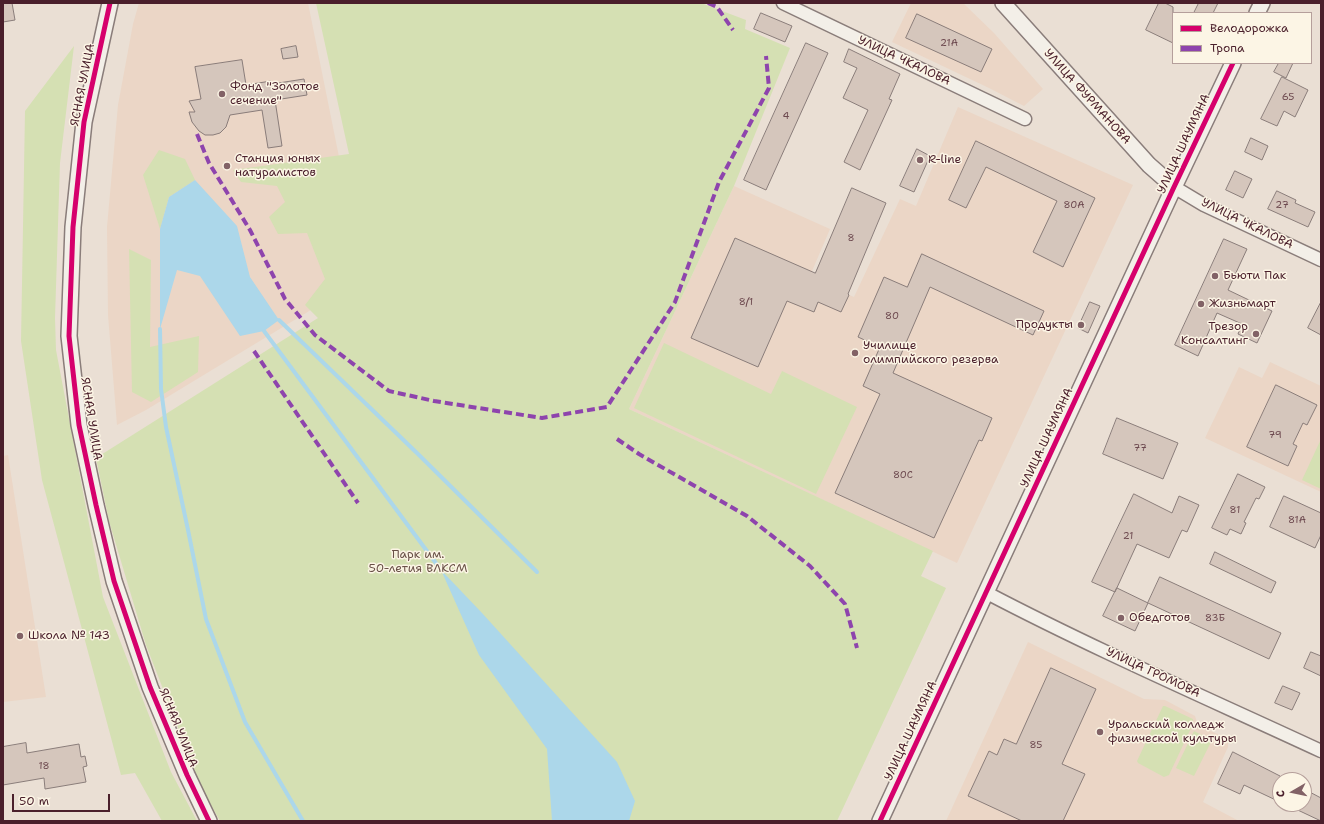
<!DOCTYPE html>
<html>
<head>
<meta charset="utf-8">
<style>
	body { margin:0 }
	#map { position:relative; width:1324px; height:824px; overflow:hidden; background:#eadfd4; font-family:"Shantell Sans",sans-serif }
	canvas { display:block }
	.frame { position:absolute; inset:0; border:4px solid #4a1f2b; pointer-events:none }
	.legend { position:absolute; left:1172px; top:12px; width:140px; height:52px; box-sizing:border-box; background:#fcf5e5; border:1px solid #b59f9b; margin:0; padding:5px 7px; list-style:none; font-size:12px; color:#4a1f2b }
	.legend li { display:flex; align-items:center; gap:8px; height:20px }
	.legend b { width:20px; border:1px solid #b59f9b }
	.north { position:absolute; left:1272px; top:772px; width:40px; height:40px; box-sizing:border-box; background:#fcf5e5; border:1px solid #b59f9b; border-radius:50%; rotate:261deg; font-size:11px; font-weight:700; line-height:16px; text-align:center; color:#4a1f2b }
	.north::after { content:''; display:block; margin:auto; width:14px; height:18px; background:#826266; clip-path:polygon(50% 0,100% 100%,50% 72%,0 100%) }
	.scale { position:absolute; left:12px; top:794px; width:98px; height:18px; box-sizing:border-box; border:2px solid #4a1f2b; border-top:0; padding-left:5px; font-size:12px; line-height:14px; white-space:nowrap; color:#4a1f2b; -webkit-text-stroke:3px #fcf5e5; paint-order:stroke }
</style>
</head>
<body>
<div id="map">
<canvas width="1324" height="824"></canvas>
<div class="frame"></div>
<ul class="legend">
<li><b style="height:5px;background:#d6006c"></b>Велодорожка</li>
<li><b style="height:5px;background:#8e44ad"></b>Тропа</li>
</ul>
<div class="north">С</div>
<div class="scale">50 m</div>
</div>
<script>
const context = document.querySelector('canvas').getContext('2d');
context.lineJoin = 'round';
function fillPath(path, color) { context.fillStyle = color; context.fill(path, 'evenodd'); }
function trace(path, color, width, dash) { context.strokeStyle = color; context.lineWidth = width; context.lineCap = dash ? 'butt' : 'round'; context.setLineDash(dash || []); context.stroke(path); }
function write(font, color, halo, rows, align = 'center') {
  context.font = font + ' "Shantell Sans",sans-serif'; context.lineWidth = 3; context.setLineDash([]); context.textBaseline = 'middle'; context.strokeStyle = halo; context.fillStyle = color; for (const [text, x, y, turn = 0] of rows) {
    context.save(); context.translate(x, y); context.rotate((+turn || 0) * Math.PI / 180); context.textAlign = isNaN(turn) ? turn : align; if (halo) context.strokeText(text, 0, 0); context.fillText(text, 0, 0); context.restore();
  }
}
fillPath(new Path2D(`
	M139 3H308L363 276 306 313 146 410 117 425 108 315 107 227 118 105 133 24Z
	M911 3H963L994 33 1043 89 1024 106 989 88 892 42Z
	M958 107 1133 185 957 563 629 409 734 186 830 229 809 278 854 297 900 199 916 206Z
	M1270 362 1321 386V492L1205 438 1239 367 1262 378Z
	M8 455 46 697 3 702V456Z
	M1028 642 1144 699 1165 700 1195 716 1198 725 1228 739V747L1203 802 1239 821H946Z`), '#ebd6c6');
fillPath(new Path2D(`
	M316 3H701L746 20 745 29 790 48 734 186 629 409 933 551 921 576 946 588 837 821H220L201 787 146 645 109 521 96 458 318 318 305 305 325 279 307 233 278 234 269 217 285 202 277 186 241 182 233 170 349 154Z
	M74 46 60 163 55 318 56 350 103 597 171 772 197 821H162L135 773 121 775 42 480 21 341 25 111Z
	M159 150 185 159 195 180 169 197 160 229 143 175Z
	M129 249 151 260 150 347 199 336 198 372 151 402 132 392Z
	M664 343 771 394 782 371 857 407 816 494 634 408Z
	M1321 439V489L1302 480Z
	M1163 706H1165L1193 719V724L1169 775 1164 777 1138 763 1137 761Z
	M1194 731 1212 740 1194 776 1176 768Z`), '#d5e0b3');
fillPath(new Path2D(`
	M195 180 237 226 250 277 279 320 264 331 240 336 200 276 177 270 160 329V229L169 197Z
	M441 570 482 613 617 762 635 801 629 821H552L547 749 479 655Z`), '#acd7ea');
trace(new Path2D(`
	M279 320 419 455 537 572
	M160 329 161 389 166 427 188 530 206 619 245 722 303 821
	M264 331 441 570`), '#acd7ea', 4);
const building = new Path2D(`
	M3 3H12L15 20 3 22Z
	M1159 3H1165L1173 7V43L1146 30Z
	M1199 3H1218L1213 13H1194Z
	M761 13 792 26 785 42 754 29Z
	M917 14 992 49 981 72 906 38Z
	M806 43 828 53 766 190 744 180Z
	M296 46 298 57 283 59 281 49Z
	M849 49 900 74 889 99 892 100 860 170 844 162 868 110 843 98 857 68 844 62Z
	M242 60 246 85 271 81 272 84 304 79 307 95 275 100 282 146 268 148 262 110 230 115 226 127 220 133 213 135H205L199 131 192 122 189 112H195L189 101 201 99 195 67Z
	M1279 63H1293L1286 78 1274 72Z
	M1282 77 1308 90 1295 117 1284 111 1277 126 1261 119Z
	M1251 138 1268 146 1262 160 1245 152Z
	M976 141 1095 198 1063 267 1033 252 1057 201 986 167 966 208 949 200Z
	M917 149 930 156 914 192 900 186Z
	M1235 171 1252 179 1243 198 1226 190Z
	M852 188 886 203 848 294 849 295 841 312 818 302 814 312 787 301 758 367 691 338 735 238 815 273Z
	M1277 191 1296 200 1295 203 1315 212 1308 227 1268 209Z
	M1224 239 1247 249 1228 290 1272 311 1257 343 1238 334 1242 324 1217 313 1198 356 1175 345Z
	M922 254 1044 311 1033 335 930 287 893 373 992 418 982 441 979 440 934 538 835 493 880 394 863 386 880 347 858 337 884 277 907 287Z
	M1090 302 1100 306 1088 333 1078 328Z
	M1321 302V335L1308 328Z
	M1276 385 1317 405 1307 425 1303 423 1293 444 1297 446 1288 466 1247 447Z
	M1117 418 1178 443 1163 479 1103 454Z
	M1238 474 1265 487 1259 499 1256 498 1244 522 1246 523 1241 534 1230 529 1227 535 1212 528Z
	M1134 494 1172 513 1179 496 1199 505 1187 532 1182 530 1169 558 1137 544 1115 592 1092 582Z
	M1284 496 1321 513V535L1315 548 1270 527Z
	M1215 552 1276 582 1271 593 1210 564Z
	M1160 577 1281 633 1269 659 1148 603Z
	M1117 588 1148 603 1135 631 1103 616Z
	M1311 652 1321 656V676L1304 668Z
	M1051 668 1096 689 1062 764 1085 774 1063 821H1022L968 796 989 751 997 755 1004 739 1016 744Z
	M1283 686 1300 693 1292 710 1275 703Z
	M26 743 27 753 79 744 81 757 85 756 87 766 83 767 86 782 45 789 44 778 3 785V747Z
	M1233 752 1280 776V802L1244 785 1240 794 1218 784Z
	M1304 789 1321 798V821L1285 804H1304Z`);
fillPath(building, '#d5c6bc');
trace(building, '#8a7d7a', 1);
const minor = new Path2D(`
	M783 3 1025 119
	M1174 187 1204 205 1321 260
	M987 593C1096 650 1209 699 1321 751`);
const tertiary = new Path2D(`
	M110 3 84 122 73 227 69 336 79 425 96 505 114 581 150 687 187 775 209 821
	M1003 3 1149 165 1174 187
	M1257 13 1262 3
	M880 821 1174 187 1233 63`);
trace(minor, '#8a7d7a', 15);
trace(tertiary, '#8a7d7a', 18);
trace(minor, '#f3efe8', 12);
trace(tertiary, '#f3efe8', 15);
trace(new Path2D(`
	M708 3 717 7 733 30
	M197 134 209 163 250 230 285 299 315 335 389 391 434 401 542 418 607 407 675 302 719 182 769 88 766 56
	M254 351 358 503
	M617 439 639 454 747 516 810 566 845 604 857 648`), '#8e44ad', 4, [8, 4]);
trace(new Path2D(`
	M110 3 84 122 73 227 69 336 79 425 96 505 114 581 150 687 187 775 209 821
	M880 821 1174 187 1233 63`), '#d6006c', 5);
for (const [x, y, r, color] of [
	[222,94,4,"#826266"],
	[920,160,4,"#826266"],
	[227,166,4,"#826266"],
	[1215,276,4,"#826266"],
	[1201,304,4,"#826266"],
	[1081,325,4,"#826266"],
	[1256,334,4,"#826266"],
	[855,353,4,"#826266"],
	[1121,618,4,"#826266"],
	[20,636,4,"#826266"],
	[1100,732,4,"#826266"]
]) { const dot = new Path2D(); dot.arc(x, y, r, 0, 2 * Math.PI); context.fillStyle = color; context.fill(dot); trace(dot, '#fcf5e5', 1.5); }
write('10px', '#6d494f', null, [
	["21А",949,43],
	["65",1288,97],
	["4",786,116],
	["80А",1074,205],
	["27",1282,205],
	["8",851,238],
	["8/1",746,302],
	["80",892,316],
	["79",1275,435],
	["77",1140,448],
	["80С",903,475],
	["81",1235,510],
	["81А",1297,520],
	["21",1128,536],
	["83Б",1215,618],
	["85",1036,745],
	["18",44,766]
]);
write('12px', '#4a1f2b', '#fcf5e5', [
	["УЛИЦА ЧКАЛОВА",904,61,25],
	["ЯСНАЯ УЛИЦА",83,85,-79],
	["УЛИЦА ФУРМАНОВА",1087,97,48],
	["УЛИЦА ШАУМЯНА",1184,144,-65],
	["УЛИЦА ЧКАЛОВА",1247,224,26],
	["ЯСНАЯ УЛИЦА",91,419,81],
	["УЛИЦА ШАУМЯНА",1047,438,-65],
	["УЛИЦА ГРОМОВА",1153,673,25],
	["ЯСНАЯ УЛИЦА",178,728,68],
	["УЛИЦА ШАУМЯНА",911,731,-65]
]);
write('12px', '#4a1f2b', '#fcf5e5', [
	["Фонд \"Золотое",230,87],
	["сечение\"",230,101],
	["Станция юных",235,159],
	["натуралистов",235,173],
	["R-line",928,160],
	["Бьюти Пак",1223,276],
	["Жизньмарт",1209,304],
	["Продукты",1073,325,"right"],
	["Трезор",1248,327,"right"],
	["Консалтинг",1248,341,"right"],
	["Училище",863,346],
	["олимпийского резерва",863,360],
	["Обедготов",1129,618],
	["Школа № 143",28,636],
	["Уральский колледж",1108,725],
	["физической культуры",1108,739]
], 'left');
write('12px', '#685046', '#fcf5e5', [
	["Парк им.",418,555],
	["50-летия ВЛКСМ",418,569]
]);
</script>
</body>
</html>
